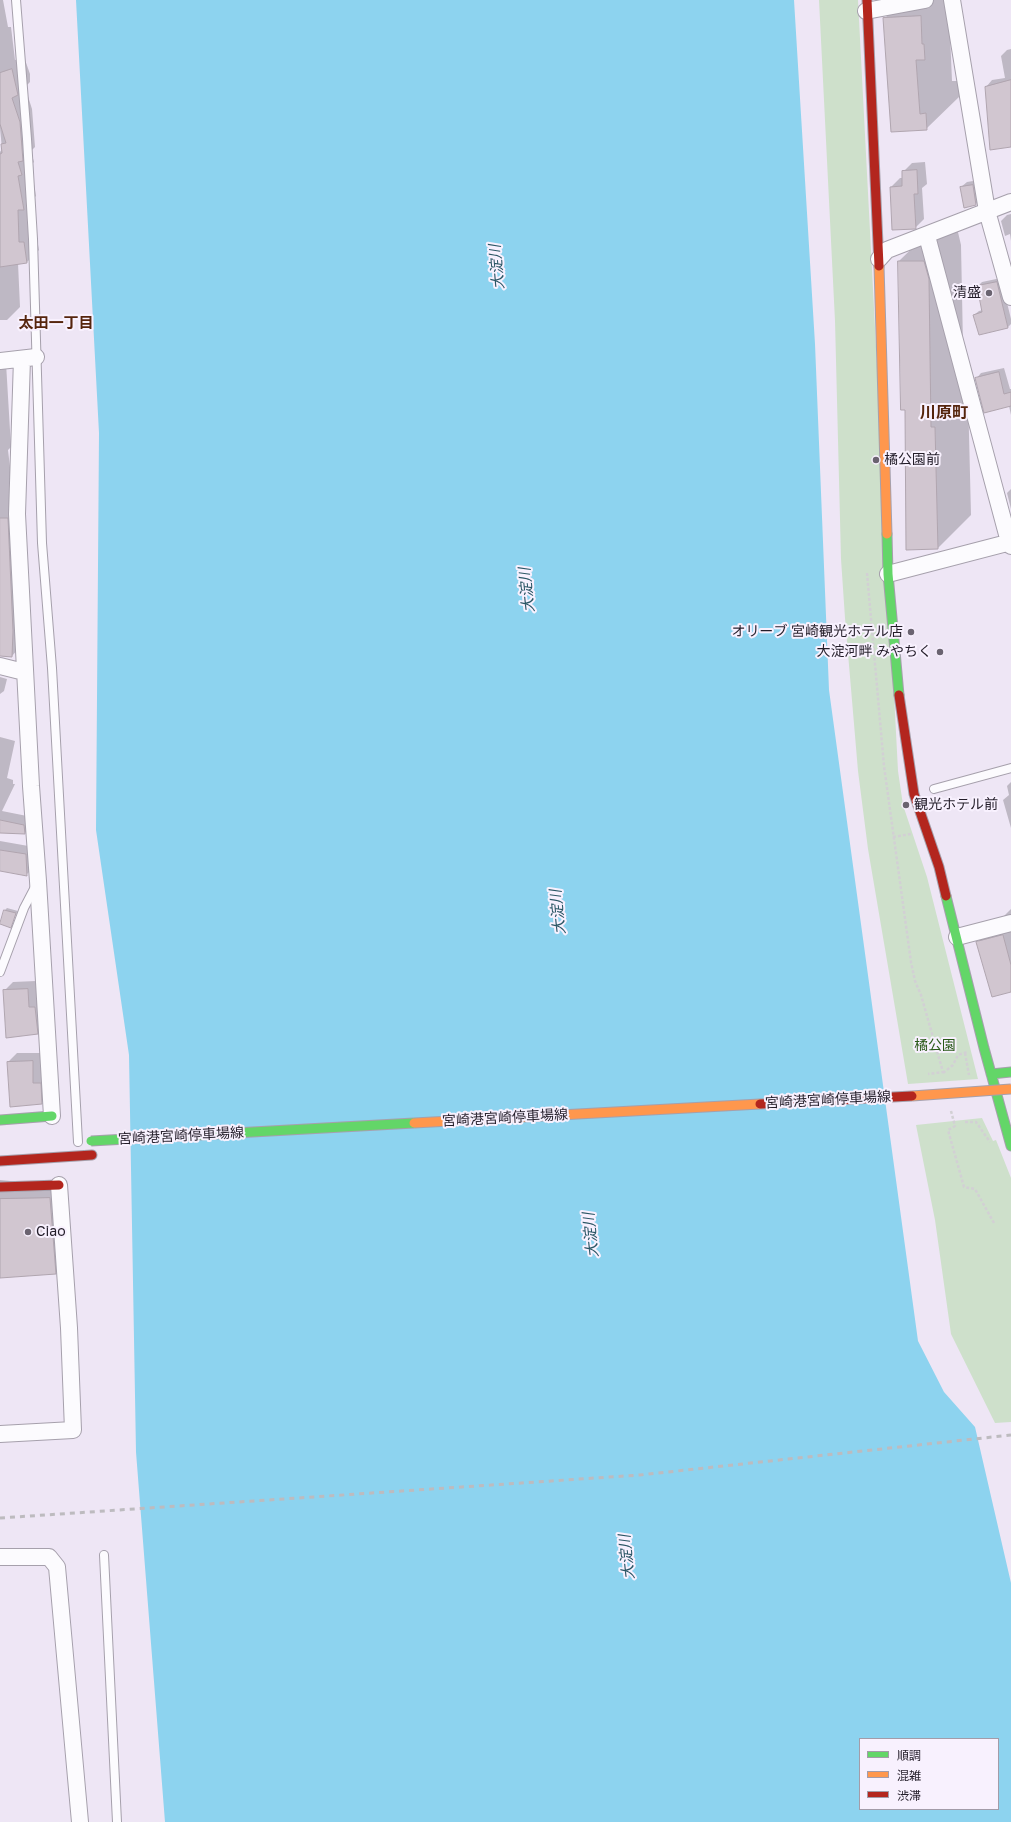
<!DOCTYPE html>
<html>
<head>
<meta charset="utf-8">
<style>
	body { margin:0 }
	#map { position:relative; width:1011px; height:1822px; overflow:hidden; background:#eee6f5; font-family:"Golos Text","Noto Sans JP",sans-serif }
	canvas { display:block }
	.legend { position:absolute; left:859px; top:1738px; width:140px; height:72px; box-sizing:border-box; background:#f8f1fe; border:1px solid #a39ca9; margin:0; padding:5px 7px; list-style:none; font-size:12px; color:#231d29 }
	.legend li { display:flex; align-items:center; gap:8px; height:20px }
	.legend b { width:20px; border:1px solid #a39ca9 }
</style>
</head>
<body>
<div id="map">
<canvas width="1011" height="1822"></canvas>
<ul class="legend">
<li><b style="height:5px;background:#63d668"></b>順調</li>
<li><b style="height:5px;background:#ff974d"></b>混雑</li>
<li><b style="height:5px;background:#b3261e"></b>渋滞</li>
</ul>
</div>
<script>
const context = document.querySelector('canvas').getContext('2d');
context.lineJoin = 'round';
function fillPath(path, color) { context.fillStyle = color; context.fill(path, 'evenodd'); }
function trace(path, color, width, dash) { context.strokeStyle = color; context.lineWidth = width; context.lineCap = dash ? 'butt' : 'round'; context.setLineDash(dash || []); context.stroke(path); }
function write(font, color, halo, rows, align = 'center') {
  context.font = font + ' "Golos Text","Noto Sans JP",sans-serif'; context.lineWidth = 4; context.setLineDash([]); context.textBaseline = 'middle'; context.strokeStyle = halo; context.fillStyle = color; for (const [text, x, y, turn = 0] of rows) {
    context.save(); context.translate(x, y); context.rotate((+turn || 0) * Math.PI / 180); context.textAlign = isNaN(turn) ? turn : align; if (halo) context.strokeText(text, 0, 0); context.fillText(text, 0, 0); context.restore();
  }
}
fillPath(new Path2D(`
	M819 0H858L898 771 903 805 927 877 978 1079 908 1084 868 849 858 771 845 618 841 559 835 321Z
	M982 1118 993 1141 996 1140 1011 1178V1422L995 1423 951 1334 935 1220 916 1125Z`), '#cee0cb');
fillPath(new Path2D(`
	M76 0H794L815 344 829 690 918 1341 944 1392 975 1427 1011 1583V1822H165L136 1452 129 1055 96 830 99 433ZM860 1739H998V1809H860Z`), '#8dd3ef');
fillPath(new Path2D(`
	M0 0H3L8 27H11L15 60 24 57 30 74V82L25 87 32 109 35 147 31 151 34 162 31 165 36 196 30 202 39 250 27 262 18 263 20 307 7 320H0V152L2 149 0 128Z
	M903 0H954L950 34 952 81H958L960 96 926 129 891 131 884 19Z
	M1011 49V146L986 87 992 80 1005 78 1001 56 1007 50Z
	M925 162 927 184 922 188 924 219 915 228 891 187 900 178H903V172L912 163Z
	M979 180 982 198 976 204 964 207 961 187 967 182Z
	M1011 214V241L1010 234 1005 236 1001 221 1007 215Z
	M933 228H957L961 245 964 394H968L971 515 938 548 906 409 899 261Z
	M1001 278 1011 319V324L1008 327 974 315 979 311 983 310 978 286 982 282Z
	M0 363H6L11 447 8 450 15 510 19 648 12 656 0 655Z
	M1004 368 1010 389H1011V415L1009 406 976 379 981 373Z
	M1011 489V509L1007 493Z
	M0 677 7 679 4 691 0 694Z
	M0 737 15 741 7 778 13 780V784H15L2 811 32 817 33 825 25 833 0 832Z
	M1011 782V828L1003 800 1009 795 1007 786Z
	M0 841 34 847V867L26 875 0 870Z
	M7 908 18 911 10 926 5 910Z
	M1011 909V991L978 942Z
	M36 981 46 1024 37 1033 4 991 13 982Z
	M17 1053H41L50 1094 41 1103 8 1062Z
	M0 1180 62 1186 67 1261 55 1273 0 1277Z`), '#0003');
const building = new Path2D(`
	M921 16 922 44H924L925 60H916L920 114 926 113 927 130 891 132 883 18Z
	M12 69 18 95 12 98 20 122 23 161 18 162 22 175 18 176 24 210H18L19 242H24L27 263 0 267V154L2 153 1 144 6 143 0 124V73Z
	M1011 80V147L990 150 985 87Z
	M917 170 918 194H914L916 229 892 230 890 187 902 186V171Z
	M973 185 976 205 964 208 960 187Z
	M898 261H924L929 279 931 427H935L938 549 906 550 905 410H901Z
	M997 282 1008 328 979 335 973 315 982 312 977 286Z
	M999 372 1004 394 1011 392V406L984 413 975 378Z
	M0 518H8L13 631 12 657 0 656Z
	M0 820 24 825 25 834 0 833Z
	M0 850 26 854 27 876 0 871Z
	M4 910 16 913 11 928 0 924Z
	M1003 935 1011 965V992L992 997 976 942Z
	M28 989 29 1007H35L38 1034 6 1038 3 990Z
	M33 1061V1083H41L42 1104 10 1107 7 1062Z
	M50 1198 56 1274 0 1278V1199Z`);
fillPath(building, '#d1c6d0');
trace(building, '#b0a5af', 1);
const lane = new Path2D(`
	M16 0 27 139 33 239 42 543 52 668 78 1142
	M934 789 1011 768
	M0 972 24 908 35 887
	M104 1555 117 1822`);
const street = new Path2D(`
	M952 0 987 211 1011 297
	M866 11 925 0
	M927 236 1009 542 1011 546
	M879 259 887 250 1011 202
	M22 359 17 514 31 786 38 881 52 1116
	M0 361 36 357
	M888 574 1011 542
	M0 666 24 672
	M957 937 1011 923
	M0 1434 73 1430 69 1328 59 1185
	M0 1557H49L57 1567 80 1822`);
const fast = new Path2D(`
	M887 534 888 574 899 695
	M946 896 984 1048 1011 1146
	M991 1074 1011 1072
	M0 1120 52 1116`);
const slow = new Path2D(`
	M879 266 887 534`);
const jam = new Path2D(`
	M867 0 879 266
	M899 695 914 794 939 867 946 896
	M0 1161 92 1155
	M0 1187 59 1185`);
trace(lane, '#a6a0ac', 10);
trace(street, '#a6a0ac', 18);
trace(fast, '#a6a0ac', 11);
trace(slow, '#a6a0ac', 11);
trace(jam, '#a6a0ac', 11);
trace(new Path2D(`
	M867 573 884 766 911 962 915 981 921 995 943 1072 928 1074
	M893 837 911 834
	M965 1053 969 1075
	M943 1073 953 1065 958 1055 967 1052
	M951 1111 955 1126 948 1130 964 1187 975 1189 994 1223
	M965 1122H976L990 1142`), '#d2d0d4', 2.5, [3, 2]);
trace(lane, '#fcfbfe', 8);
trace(street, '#fcfbfe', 16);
trace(fast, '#63d668', 9);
trace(slow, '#ff974d', 9);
trace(jam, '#b3261e', 9);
trace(new Path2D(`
	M0 1518 640 1475 1011 1435`), '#bdbbbf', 3, [5, 5]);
const fastBridge = new Path2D(`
	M91 1141 414 1123`);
const slowBridge = new Path2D(`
	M912 1096 1011 1089
	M414 1123 760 1104`);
const jamBridge = new Path2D(`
	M760 1104 912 1096`);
trace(fastBridge, '#a6a0ac', 11, []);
trace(slowBridge, '#a6a0ac', 11, []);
trace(jamBridge, '#a6a0ac', 11, []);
trace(fastBridge, '#63d668', 9);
trace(slowBridge, '#ff974d', 9);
trace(jamBridge, '#b3261e', 9);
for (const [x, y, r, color] of [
	[989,293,4,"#6a6370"],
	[876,460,4,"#6a6370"],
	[911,632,4,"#6a6370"],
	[940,652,4,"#6a6370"],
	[906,805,4,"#6a6370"],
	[28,1232,4,"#6a6370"]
]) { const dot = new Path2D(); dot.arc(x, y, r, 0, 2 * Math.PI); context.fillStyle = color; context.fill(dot); trace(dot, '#f8f1fe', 1.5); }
write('14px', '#231d29', '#f8f1fe', [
	["清盛",981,293],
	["橘公園前",884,460,"left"],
	["オリーブ 宮崎観光ホテル店",903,632],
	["大淀河畔 みやちく",932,652],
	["観光ホテル前",914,805,"left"],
	["Ciao",36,1232,"left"]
], 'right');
write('14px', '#295918', '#f8f1fe', [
	["橘公園",935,1046]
]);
write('14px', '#231d29', '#f8f1fe', [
	["宮崎港宮崎停車場線",828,1100,-3],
	["宮崎港宮崎停車場線",505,1118,-3],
	["宮崎港宮崎停車場線",181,1136,-3]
]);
write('italic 15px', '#295564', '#f8f1fe', [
	["大淀川",497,267,-95],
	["大淀川",527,590,-96],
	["大淀川",558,912,-96],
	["大淀川",591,1235,-96],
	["大淀川",627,1557,-96]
]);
write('bold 15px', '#55250d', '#f8f1fe', [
	["太田一丁目",56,323]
]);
write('bold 16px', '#55250d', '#f8f1fe', [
	["川原町",944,413]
]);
</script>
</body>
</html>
